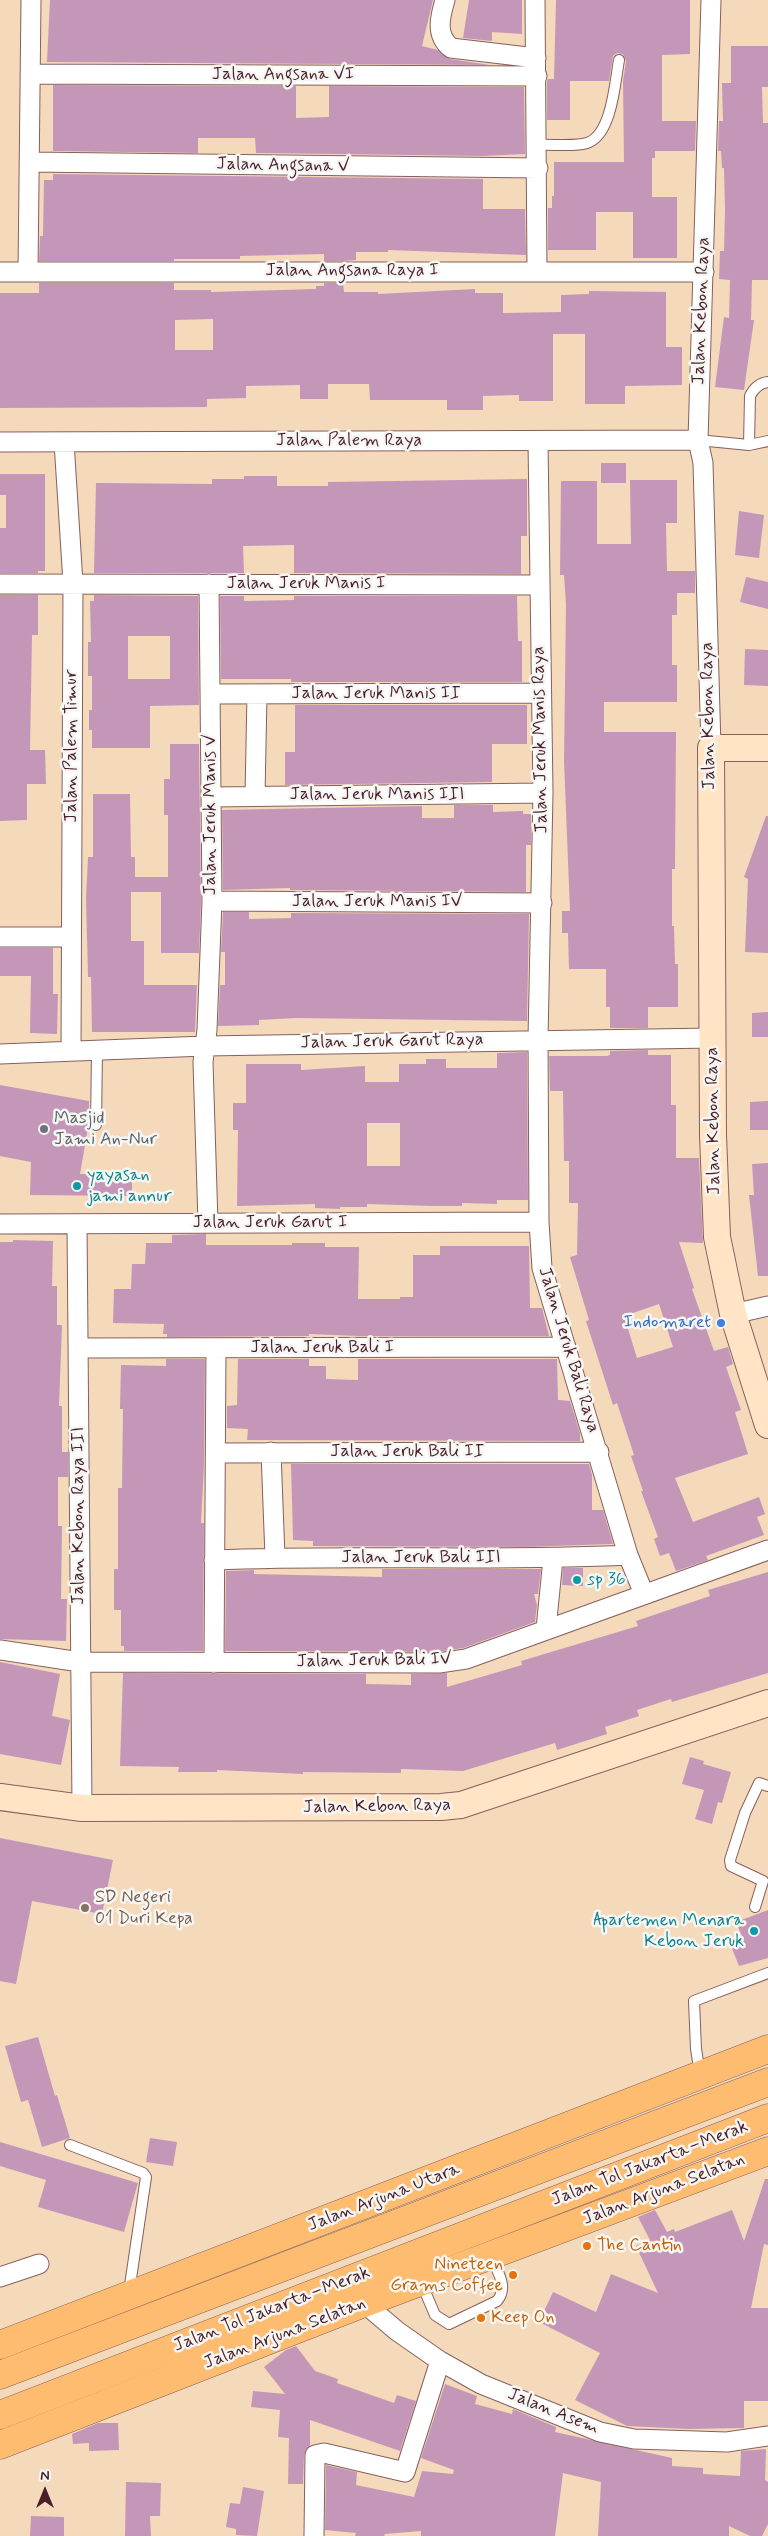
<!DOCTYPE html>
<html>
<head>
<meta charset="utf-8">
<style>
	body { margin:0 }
	#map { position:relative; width:768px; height:2536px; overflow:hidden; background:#f4d9bb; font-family:Mynerve,sans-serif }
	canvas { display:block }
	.north { position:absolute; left:20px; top:2466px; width:50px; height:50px; -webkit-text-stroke:4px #f6f6f2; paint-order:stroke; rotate:0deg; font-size:14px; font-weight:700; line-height:20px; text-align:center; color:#4a1f2b }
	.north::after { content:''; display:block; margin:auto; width:18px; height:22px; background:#4a1f2b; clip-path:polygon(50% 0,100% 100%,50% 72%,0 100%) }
</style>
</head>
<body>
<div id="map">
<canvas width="768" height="2536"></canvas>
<div class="north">N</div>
</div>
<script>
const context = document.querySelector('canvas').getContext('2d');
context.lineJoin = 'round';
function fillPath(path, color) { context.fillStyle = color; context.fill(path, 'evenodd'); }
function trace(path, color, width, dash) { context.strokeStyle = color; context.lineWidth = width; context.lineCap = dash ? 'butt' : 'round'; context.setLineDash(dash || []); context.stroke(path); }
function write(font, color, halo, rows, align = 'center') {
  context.font = font + ' Mynerve,sans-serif'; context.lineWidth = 5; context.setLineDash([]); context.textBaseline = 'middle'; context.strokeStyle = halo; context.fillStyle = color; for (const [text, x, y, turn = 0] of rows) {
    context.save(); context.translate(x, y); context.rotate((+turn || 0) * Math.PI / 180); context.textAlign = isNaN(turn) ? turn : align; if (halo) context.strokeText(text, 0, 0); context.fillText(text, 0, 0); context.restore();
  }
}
fillPath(new Path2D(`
	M50 0H433L422 46 438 50 450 59 490 65 47 62Z
	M469 0H522V34L492 32V41L463 38Z
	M556 0H690V54L662 55V121H696L695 151H655V158H652V197H677V258H633V212H596V250H548V208H552V196H554V162H624L623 81 626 61 623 54 617 53 613 56 609 81H570V120H547V81L548 79H554Z
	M731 46H768V87H762L763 123H768V280H752L751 320H754L744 390 715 387 724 317 729 318 730 280 719 279 720 251H724L725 210 724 168H722L721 151H718L719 121H723L722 83H731Z
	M53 85 296 86V118L329 117V86L524 87 525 154 483 156 256 153 255 138H198V153L53 151Z
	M53 174 483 179V209H525L526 255 388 250V252H356V260L343 261H324V254L240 256V259H174V261H39L40 236H43L44 180H53Z
	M39 283H174V290H211V292L316 289V286H324V283H343L344 292H378V294L475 289V293H503V313L561 312V295L589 294V291L666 292V347H682V385L625 386V404H585V334H553V401H519V395L483 396V410H447V400H370L369 384H328V399H300V385L246 386V398L207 399V407L0 408V293H39ZM213 319V350H175V320Z
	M601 463H626V483H601Z
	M0 474H45V571H38V573H0V528H6V495H0Z
	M244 476H277V486H328V482L527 479V536H521V574L294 573V545L243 546 244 573H94L96 483 212 484V479H244Z
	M630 480H677V523H666L667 571H695V593H677V615H672V665H677V702H604V732H676L675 869H672V926H674L675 964H678V1007H648V1028H610V1007H606V969H569L568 933H562V911H570L564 761 566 604 564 575H560L561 481H597V544H631Z
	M739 511 764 515 759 558 735 555Z
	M746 577 768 582V609L740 602Z
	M0 595H38V635H32L30 750H45L46 784H27V820L0 821Z
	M94 595 198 596 199 705 150 706V748H92V730H89V710H92V676H88V642H91L90 601H94ZM128 636H170V679H128Z
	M220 596H244V601L294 600V596H517L518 641H522V682H291V679H221Z
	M745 649 768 650V686L744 685Z
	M295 705H527V744H492V782L285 785V752H295Z
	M170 744H199L201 901 199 953H161V892H131V941H144V985H197L195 1032H92L91 977H88L86 898 88 857H93V794H130L131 857H135V877H168V815H164V779H170Z
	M454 805H493V812L523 811V814H531V845H526V892L290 890V888L223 890 222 810 422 806V818H454Z
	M766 816H768V953L745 952 748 879 744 877Z
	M223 912H249V919L291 918V913L529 914 527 1021 296 1018 259 1020V1025L218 1026 220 985H225V952H221Z
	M0 948H53V994H58L57 1034 30 1033 31 976H0Z
	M768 1012V1037H752V1013Z
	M648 1050V1055H671V1105H676V1158H699L703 1243 679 1242 694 1288 692 1289 714 1351 728 1347 733 1364 726 1367 741 1410 735 1412 748 1454 675 1478 693 1522 759 1497 765 1514 757 1517 764 1535 706 1556 708 1560 676 1571 669 1553 660 1556 654 1539 658 1537 641 1491H643L631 1456 634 1455 617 1403 613 1405 586 1321 589 1320 570 1257 577 1255 578 1203H569V1161H564L563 1091H550L549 1056H607L610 1055V1051ZM659 1304 673 1347 637 1358 624 1316Z
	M527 1052 528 1200H497V1204L462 1203V1206H434L367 1204V1207H340V1209L315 1208V1204L237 1206 238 1130H233V1103H246V1064H301V1070L365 1066V1082H399V1064H426V1059H446V1068H497V1053ZM367 1123H400V1166H367Z
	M0 1085 89 1101V1122L80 1174 132 1175V1196L30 1195 31 1162 0 1156Z
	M768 1101V1130H750V1102Z
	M768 1163V1276H758L749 1195H754L752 1164Z
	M206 1234V1245H292V1243H325V1247H359L358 1299H400V1297H413V1255H440V1246H529L530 1308H542L549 1336H358L309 1334V1336L167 1337V1334H163L164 1324 113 1323 114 1289H131L132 1264H145L146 1243H172V1235Z
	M13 1240 53 1241 52 1286H57V1325H62L59 1406H62V1452H68V1477H58V1526H62L61 1599H67L66 1641 0 1639V1242H13Z
	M166 1359H205L204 1465 201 1523H204L203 1651H124V1646H121V1610H114V1569H118V1488H122L123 1409H120L121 1365 166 1366Z
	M238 1359H309V1366H326V1379L358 1380V1359H557L558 1400 570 1401 580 1433V1441L247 1440 248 1429 227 1428V1406L237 1405Z
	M291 1464H589L592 1475V1510H603L613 1544 524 1547 313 1546V1541L293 1540Z
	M563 1568H583V1586L562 1585Z
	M382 1569H541L538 1594H534L537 1605 535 1622 463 1648 438 1652 225 1651 226 1571 254 1570V1574L382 1577Z
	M768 1572V1673L672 1702 671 1699 637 1710 639 1716 605 1727 607 1734 557 1750 555 1743 463 1771 401 1769V1773L303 1772V1774L217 1770V1772H178L179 1767 120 1766 123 1673 366 1674V1684L411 1685V1674L447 1673V1687L522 1665 521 1661 638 1626 636 1621 710 1596 708 1590Z
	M0 1662 60 1674 52 1716 70 1720 61 1765 0 1754Z
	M690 1757 704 1761 703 1764 731 1772 722 1803 718 1802 712 1824 695 1819 704 1790 682 1784Z
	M0 1838 113 1860 102 1914 32 1901 16 1984 0 1981Z
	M768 1910V1958L739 1966 731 1946 744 1941 736 1922Z
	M38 2037 55 2096 57 2095 70 2138 42 2147 28 2100 21 2102 5 2046Z
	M150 2138 177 2142 173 2166 146 2162Z
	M0 2142 138 2183 124 2232 38 2207 46 2180 0 2166Z
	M765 2179H768V2245L764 2244 751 2308H768V2401H744V2428L688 2429 627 2426 575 2400 600 2353 539 2322 553 2292 596 2312 611 2274 658 2293 636 2246 650 2240 638 2217 655 2210 667 2232 674 2229 675 2232 732 2210 744 2241Z
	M296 2346 315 2371 338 2379 337 2383 394 2403 397 2395 416 2401 400 2451 310 2420V2445L304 2455 303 2484H288L289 2438 278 2437 280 2410 251 2407 253 2391 285 2394 264 2367 286 2350Z
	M445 2384 477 2396 475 2404 512 2414 513 2409 556 2427 555 2432 672 2458V2466L703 2468V2474L740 2476 741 2451 766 2449 765 2480 768 2482V2524L762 2536H750L729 2526V2536H598L601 2482 563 2473 555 2536H421V2531L385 2534 384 2536H355L356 2533 325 2530 326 2465 357 2472 356 2485 414 2497 422 2471 453 2474 454 2470 421 2458Z
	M98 2423H118L119 2450 89 2451V2443L73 2444 72 2434Z
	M126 2482 161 2483 160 2516H150L151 2536H125Z
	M243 2487 264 2491 257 2536 236 2535V2529L226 2527 230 2503 240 2504Z
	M31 2516 64 2517V2536H30Z`), '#c497b9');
const lane = new Path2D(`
	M537 145C550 144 576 147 587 143 612 135 615 82 619 60
	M698 440 749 445 768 441
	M749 445 750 396C754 388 759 383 768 382
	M96 1125 97 1050
	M755 1907 763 1881 731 1866 730 1860 745 1813 759 1783 768 1786
	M700 2074 696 2049 694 2001 768 1973
	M70 2145 143 2173 146 2177 129 2292
	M421 2282 435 2315 449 2324 497 2301C509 2287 497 2271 491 2256`);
const street = new Path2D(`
	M445 0C440 17 435 35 451 48L536 58
	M535 0 537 271
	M30 74 537 76
	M29 162 538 168
	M0 272H704
	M28 272 31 0
	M538 441 543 793 538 1039 539 1222 542 1268 628 1555 644 1594
	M0 442 698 440
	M64 442 73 583 71 1051
	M0 584 540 585
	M211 694 540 693
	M711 748 703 463 698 440 711 0
	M255 796 257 694
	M212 797 543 793
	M212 901 542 903
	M0 937H71
	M0 1054 205 1046 713 1038
	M208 1223 203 1062 207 1030 212 901 209 584
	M0 1224 539 1222
	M77 1224 82 1808
	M733 1314 768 1306
	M78 1348 566 1347
	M271 1452 275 1557
	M216 1453 599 1452
	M214 1560C352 1554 490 1562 628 1555
	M546 1629 553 1559
	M0 1650 80 1662 439 1663 466 1659 768 1550
	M214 1663 216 1348
	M0 2277 39 2264
	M364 2303 397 2331 440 2361 481 2384 600 2432 634 2439 727 2442 768 2436
	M314 2536 315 2455 324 2453 405 2472 440 2361`);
const secondary = new Path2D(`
	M768 748H711L713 1135 717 1237 733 1314 768 1425
	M0 1797 82 1808 441 1807 461 1805 768 1703`);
const primary = new Path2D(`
	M0 2345 768 2049
	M0 2445 364 2303 768 2151`);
const highway = new Path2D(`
	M0 2375 768 2082
	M0 2415 768 2118`);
trace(lane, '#86605d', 12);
trace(street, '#86605d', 21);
trace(secondary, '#86605d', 28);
trace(primary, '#86605d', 29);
trace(highway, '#86605d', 29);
trace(lane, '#fff', 10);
trace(street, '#fff', 19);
trace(secondary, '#ffe4c6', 26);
trace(primary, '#febc70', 28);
trace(highway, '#febc70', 28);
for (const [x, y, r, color] of [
	[44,1129,5,"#6b7280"],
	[77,1186,5,"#0f9aa8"],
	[721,1323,5,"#3f7fe0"],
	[577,1580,5,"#0f9aa8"],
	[85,1908,5,"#8d6e63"],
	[754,1931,5,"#0f9aa8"],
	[587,2246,5,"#e8710a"],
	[513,2275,5,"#e8710a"],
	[481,2318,5,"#e8710a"]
]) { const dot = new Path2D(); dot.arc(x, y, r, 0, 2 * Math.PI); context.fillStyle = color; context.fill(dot); trace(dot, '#f6f6f2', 2); }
write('18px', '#4a1f2b', '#f6f6f2', [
	["Jalan Angsana VI",283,75],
	["Jalan Angsana V",283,166,1],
	["Jalan Angsana Raya I",352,271],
	["Jalan Kebon Raya",702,311,-88],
	["Jalan Palem Raya",349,441],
	["Jalan Jeruk Manis I",306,584],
	["Jalan Jeruk Manis II",376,694],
	["Jalan Kebon Raya",709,716,-91],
	["Jalan Jeruk Manis Raya",541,740,-91],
	["Jalan Palem Timur",72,746,-90],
	["Jalan Jeruk Manis III",377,795],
	["Jalan Jeruk Manis V",211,815,-90],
	["Jalan Jeruk Manis IV",377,902],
	["Jalan Jeruk Garut Raya",392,1042,-1],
	["Jalan Kebon Raya",714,1121,-91],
	["Jalan Jeruk Garut I",270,1223],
	["Jalan Jeruk Bali I",322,1348],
	["Jalan Jeruk Bali Raya",568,1350,73],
	["Jalan Jeruk Bali II",407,1452],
	["Jalan Kebon Raya III",79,1516,-90],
	["Jalan Jeruk Bali III",421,1558],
	["Jalan Jeruk Bali IV",374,1661,-1],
	["Jalan Kebon Raya",377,1807,-1],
	["Jalan Tol Jakarta–Merak",650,2164,-21],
	["Jalan Arjuna Selatan",664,2190,-21],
	["Jalan Arjuna Utara",384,2198,-21],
	["Jalan Tol Jakarta–Merak",272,2310,-21],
	["Jalan Arjuna Selatan",285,2334,-21],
	["Jalan Asem",553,2412,22]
]);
write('18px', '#5b616d', '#f6f6f2', [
	["Masjid",54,1119],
	["Jami An-Nur",54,1140]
], 'left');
write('18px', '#0d838f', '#f6f6f2', [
	["yayasan",87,1176],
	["jami annur",87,1197],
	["sp 36",587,1580],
	["Apartemen Menara",744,1921,"right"],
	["Kebon Jeruk",744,1942,"right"]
], 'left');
write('18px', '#366cbe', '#f6f6f2', [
	["Indomaret",711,1323]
], 'right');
write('18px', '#785e54', '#f6f6f2', [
	["SD Negeri",95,1898],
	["01 Duri Kepa",95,1919]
], 'left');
write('18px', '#c56008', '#f6f6f2', [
	["The Cantin",597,2246],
	["Nineteen",503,2265,"right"],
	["Grams Coffee",503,2286,"right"],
	["Keep On",491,2318]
], 'left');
</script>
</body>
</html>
